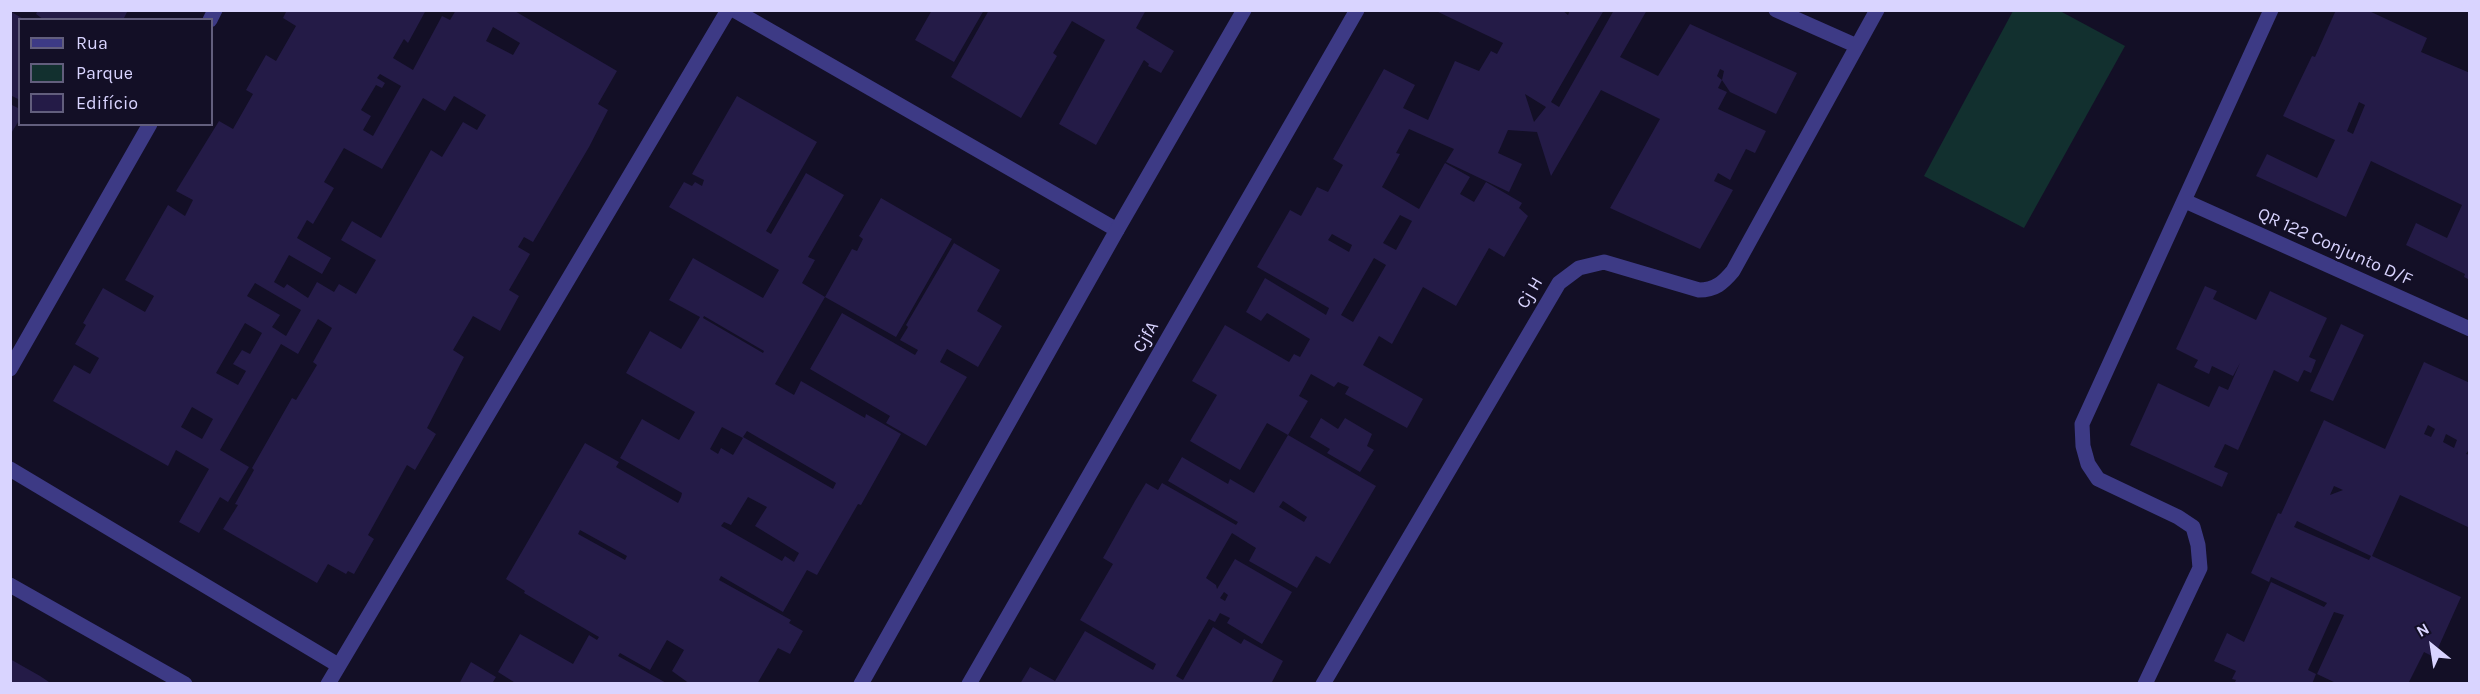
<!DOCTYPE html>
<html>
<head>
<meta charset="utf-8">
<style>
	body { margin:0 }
	#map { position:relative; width:2480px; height:694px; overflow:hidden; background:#130f26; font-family:Karla,sans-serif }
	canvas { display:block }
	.frame { position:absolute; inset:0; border:12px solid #d9d4ff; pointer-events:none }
	.legend { position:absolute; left:18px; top:18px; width:195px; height:108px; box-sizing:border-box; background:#130f26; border:2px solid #625e7d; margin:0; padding:8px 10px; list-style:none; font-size:18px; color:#d9d4ff }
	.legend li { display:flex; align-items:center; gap:12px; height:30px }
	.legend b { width:30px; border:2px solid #625e7d }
	.north { position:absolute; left:2402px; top:616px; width:60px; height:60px; -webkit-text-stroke:4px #130f26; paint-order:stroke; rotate:330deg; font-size:16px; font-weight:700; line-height:24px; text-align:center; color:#d9d4ff }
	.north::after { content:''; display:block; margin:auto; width:21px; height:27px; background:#d9d4ff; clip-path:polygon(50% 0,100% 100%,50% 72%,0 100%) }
</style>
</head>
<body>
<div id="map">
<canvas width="2480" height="694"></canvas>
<div class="frame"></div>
<ul class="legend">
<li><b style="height:8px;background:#3d3a85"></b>Rua</li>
<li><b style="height:16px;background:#12302f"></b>Parque</li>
<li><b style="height:16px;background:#241b47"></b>Edifício</li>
</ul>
<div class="north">N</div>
</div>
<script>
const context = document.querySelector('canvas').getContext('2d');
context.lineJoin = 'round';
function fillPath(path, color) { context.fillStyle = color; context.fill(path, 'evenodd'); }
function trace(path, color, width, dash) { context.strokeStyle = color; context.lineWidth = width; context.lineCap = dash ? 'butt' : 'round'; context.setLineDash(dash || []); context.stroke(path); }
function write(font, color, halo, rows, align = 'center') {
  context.font = font + ' Karla,sans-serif'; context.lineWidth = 5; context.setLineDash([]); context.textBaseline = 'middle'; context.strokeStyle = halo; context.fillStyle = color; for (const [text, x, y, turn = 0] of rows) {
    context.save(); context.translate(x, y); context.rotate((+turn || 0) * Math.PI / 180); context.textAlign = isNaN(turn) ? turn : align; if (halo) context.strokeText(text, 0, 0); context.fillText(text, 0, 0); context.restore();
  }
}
fillPath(new Path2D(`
	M2013 11H2060L2125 46 2024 228 1924 176Z`), '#12302f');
fillPath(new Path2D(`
	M38 10H128L123 20H44L36 14Z
	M287 10H426L408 43 404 39 393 58 413 70 442 16 450 20 456 10H513L617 71 598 104 608 110 589 147 533 242 524 237 518 247 530 254 509 290 519 296 500 331 473 316 453 350 464 357 427 428 436 434 415 470 407 465 368 535 374 539 354 574 348 571 346 574 328 564 317 583 223 529 238 505 235 504 254 470 252 468 292 398 296 400 317 365 313 362 332 328 318 319 298 354 281 344 220 450 249 467 228 502 220 497 199 533 179 522 209 469 176 450 168 466 53 401 74 365 90 374 99 358 75 344 86 325 83 323 103 288 145 312 154 296 125 280 168 205 185 216 193 200 176 191 219 121 233 129 253 94 246 90 266 55 276 61 296 26 283 18ZM493 27 520 43 513 55 486 41ZM380 74 401 86 373 136 363 130 371 116 361 110 376 85 382 88 385 83 377 78ZM454 96 486 115 477 130 463 122 442 157 431 150 381 238 352 221 341 240 376 260 356 294 339 284 334 292 317 282 308 298 287 284 284 288 274 282 289 255 322 274 331 258 297 238 307 220 313 224 334 188 324 182 344 148 382 169 423 98 445 111ZM255 283 301 310 286 336 272 327 280 315 247 296ZM245 323 262 333 250 354 242 350 233 364 246 371 238 385 216 373ZM192 407 213 419 202 439 181 427Z
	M932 10H984L954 62 915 40Z
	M989 10H1146L1136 28 1174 51 1161 73 1148 66 1149 64 1144 60 1096 145 1059 124 1105 40 1072 21 1053 53 1057 56 1021 118 951 77Z
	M1434 10H1562L1568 15 1570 10H1604L1551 102 1559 107 1614 10H1647L1620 57 1658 76 1690 24 1797 73 1776 114 1730 92 1722 80 1718 88 1727 92 1718 109 1766 131 1755 153 1746 149 1730 180 1718 173 1714 181 1733 190 1700 249 1610 208 1660 119 1601 90 1551 176 1537 132 1508 130 1498 153 1522 164 1509 192 1446 162 1454 149 1409 129 1396 153 1400 154 1382 187 1419 209 1445 163 1470 177 1460 194 1474 202 1486 182 1522 203 1519 208 1528 216 1504 257 1489 248 1456 306 1423 287 1392 344 1379 336 1363 365 1423 399 1407 428 1345 394 1349 387 1338 382 1334 387 1311 374 1299 396 1308 401 1288 435 1267 423 1240 470 1190 441 1217 395 1192 381 1225 325 1289 362 1294 354 1300 357 1310 339 1267 313 1261 321 1246 312 1265 278 1326 315 1329 308 1257 267 1290 210 1301 216 1317 187 1328 192 1343 165 1333 159 1384 69 1415 85 1403 108 1428 120 1455 61 1479 71 1491 51 1497 54 1503 43ZM1720 69 1724 71 1722 80 1717 76ZM1525 94 1546 107 1534 122ZM1400 215 1412 221 1396 250 1383 243ZM1332 234 1352 245 1349 252 1328 240ZM1374 258 1386 265 1353 322 1341 315Z
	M2336 10H2367L2427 38 2421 52 2470 73V280L2464 277 2465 274 2406 245 2416 223 2447 238 2462 205 2371 161 2346 217 2256 176 2267 154 2317 178 2335 140 2283 116 2312 56 2315 57ZM2359 102 2365 105 2353 134 2347 131Z
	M10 11 25 20H20V100L10 95Z
	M737 96 817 142 766 231 771 234 806 173 844 195 808 257 815 260 802 283 825 297 775 384 794 395 801 381 865 418 866 414 901 434 861 505 858 504 817 575 807 570 783 612 721 576 719 580 791 620 789 623 803 631 790 654 778 648 757 684H690L672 671 684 650 667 640 650 670 620 653 618 656 668 684H517L498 672 520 634 573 664 589 635 597 640 599 637 524 593 525 591 506 579 585 443 619 462 616 467 678 503 681 497 682 493 620 458 642 419 679 440 695 412 626 373 650 331 681 349 700 317 669 300 693 258 763 298 779 270 669 207 684 182 692 186 695 182 702 186 704 180 692 174ZM704 316 764 351 763 353 703 318ZM722 427 743 438 733 455 721 448 718 454 710 449ZM747 431 836 483 833 489 743 437ZM748 497 767 507 755 526 799 553 794 562 785 556 782 561 721 526 724 522 731 525ZM580 530 627 556 625 560 578 534Z
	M10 104 20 109V119L10 135Z
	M881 198 952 239 896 337 825 297 852 249 857 251 863 239 859 236Z
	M954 243 1000 270 977 311 1002 326 978 367 947 349 940 362 967 377 926 446 886 423 890 416 810 369 842 313 915 355 918 350 900 340 908 327 906 325Z
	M2205 286 2217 291 2213 299 2256 320 2270 291 2327 318 2309 357 2316 360 2311 373 2304 370 2298 382 2274 370 2238 450 2225 444 2214 467 2228 473 2222 487 2130 445 2158 383 2209 407 2219 386 2228 390 2240 363 2233 376 2212 366 2209 374 2194 367 2198 360 2176 349Z
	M2341 324 2364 335 2333 401 2310 391Z
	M2424 362 2470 383V448L2466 454 2470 455V528L2400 495 2372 556 2461 597 2434 657 2424 652 2408 684H2338L2317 674 2344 615 2334 612 2308 670 2316 674 2312 684H2234L2236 680 2232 679 2236 671 2214 661 2227 633 2244 642 2271 582 2324 607 2327 603 2271 577 2269 582 2251 573 2278 513 2281 514 2324 420 2385 449ZM2428 425 2435 429 2431 437 2424 434ZM2446 434 2457 440 2454 448 2443 442ZM2334 486 2343 490 2330 495ZM2297 521 2371 556 2369 560 2294 527Z
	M1321 418 1338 429 1345 418 1372 434 1367 446 1374 450 1360 472 1327 453 1330 449 1310 437Z
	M1288 435 1376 486 1330 564 1316 556 1297 588 1249 561 1256 548 1232 533 1206 578 1216 585 1217 589 1235 559 1292 592 1262 644 1227 623 1230 618 1220 613 1215 622 1209 619 1176 676 1183 680 1213 627 1241 644 1244 639 1283 661 1271 684H1020L1030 667 1055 681 1085 631 1153 670 1156 664 1080 620 1113 564 1103 558 1135 501 1146 483 1158 490 1162 483 1236 525 1238 522 1168 481 1182 457 1228 484 1230 479 1254 493ZM1283 501 1307 517 1304 522 1279 507ZM1224 592 1228 595 1225 601 1220 598Z
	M10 659 40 676 52 684H10Z
	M471 662 496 677 493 682 496 684H459Z`), '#241b47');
trace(new Path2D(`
	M734 10 1117 230
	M1776 10 1857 46
	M210 20 215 10
	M2185 201 2470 329
	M10 369 150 124
	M969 684 1357 10
	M1323 684 1559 283 1579 268 1604 262 1699 290C1715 290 1723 283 1733 271L1877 10
	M2145 684 2200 568 2198 545 2193 527 2178 517 2098 479 2088 464 2083 446 2082 424 2271 10`), '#3d3a85', 15);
trace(new Path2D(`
	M10 469 338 665
	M10 585 185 684
	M328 684 728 10
	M861 684 1117 230 1244 10`), '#3d3a85', 15);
write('18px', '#d9d4ff', '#130f26', [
	["QR 122 Conjunto D/F",2335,247,24],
	["Cj H",1530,293,-59],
	["CjfA",1146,337,-60]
]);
</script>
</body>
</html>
